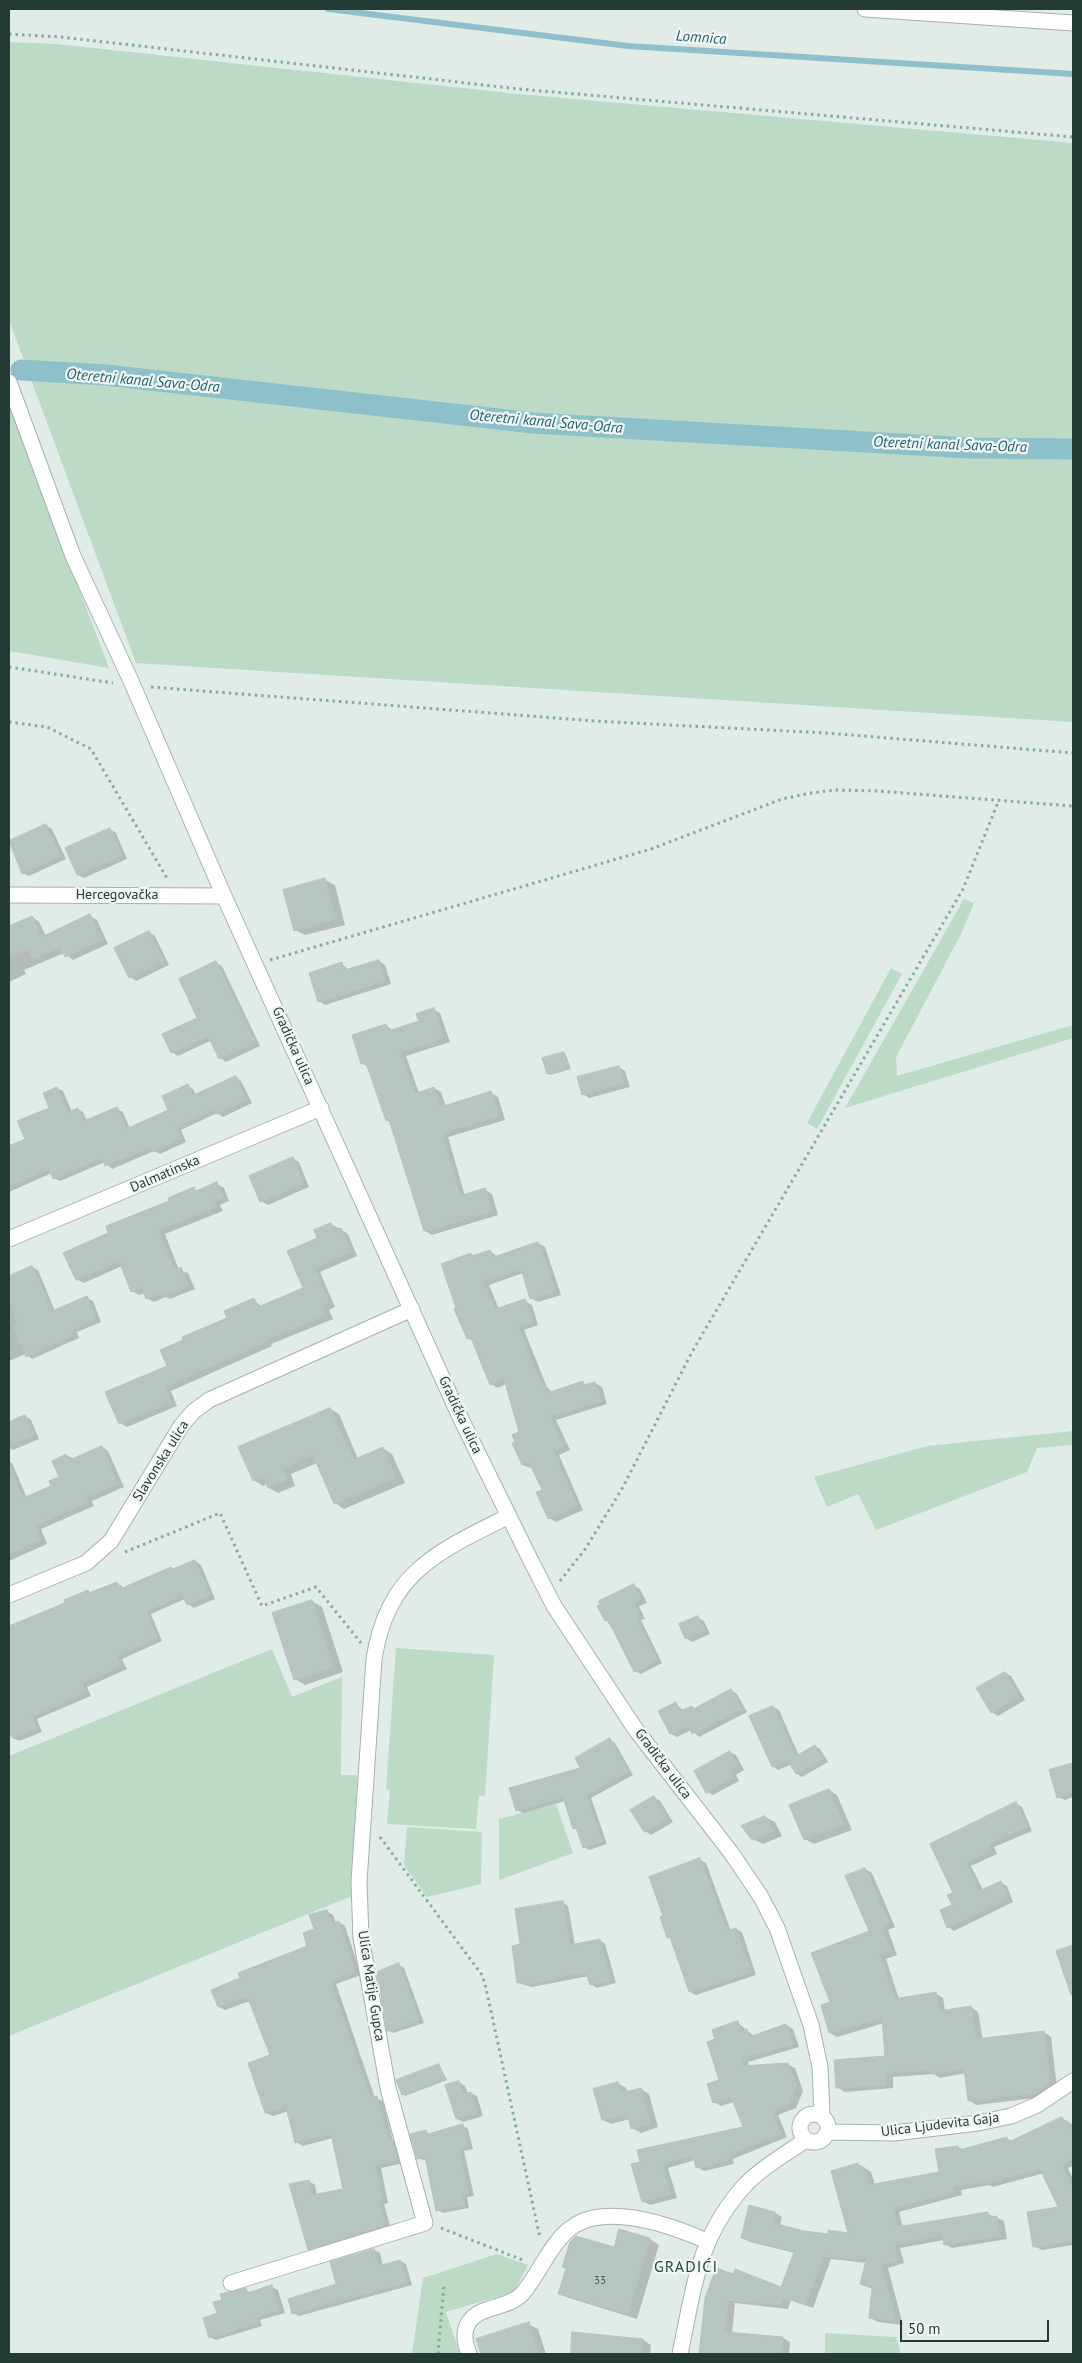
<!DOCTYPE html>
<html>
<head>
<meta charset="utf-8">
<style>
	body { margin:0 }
	#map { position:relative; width:1082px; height:2363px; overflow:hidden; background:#e1ebe7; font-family:"PT Sans",sans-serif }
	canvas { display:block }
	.frame { position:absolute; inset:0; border:10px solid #233a35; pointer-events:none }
	.scale { position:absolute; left:900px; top:2320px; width:149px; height:22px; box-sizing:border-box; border:2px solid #233a35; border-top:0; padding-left:6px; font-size:15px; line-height:18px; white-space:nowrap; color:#233a35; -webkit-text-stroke:4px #f2f7f5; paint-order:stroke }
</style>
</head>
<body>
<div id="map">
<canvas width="1082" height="2363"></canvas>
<div class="frame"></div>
<div class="scale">50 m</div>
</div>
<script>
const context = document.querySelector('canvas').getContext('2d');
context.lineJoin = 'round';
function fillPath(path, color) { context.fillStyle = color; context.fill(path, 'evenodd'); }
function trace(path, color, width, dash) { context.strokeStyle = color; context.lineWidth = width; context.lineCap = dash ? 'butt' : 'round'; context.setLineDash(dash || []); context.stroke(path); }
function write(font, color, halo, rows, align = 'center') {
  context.font = font + ' "PT Sans",sans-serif'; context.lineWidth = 4.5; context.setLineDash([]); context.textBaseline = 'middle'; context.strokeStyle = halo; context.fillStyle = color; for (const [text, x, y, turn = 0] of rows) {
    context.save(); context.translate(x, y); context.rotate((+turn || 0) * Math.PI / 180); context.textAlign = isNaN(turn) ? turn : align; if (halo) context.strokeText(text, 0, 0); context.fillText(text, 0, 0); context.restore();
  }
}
fillPath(new Path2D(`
	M9 42 56 44 518 94 1073 143V722L136 663 9 320Z
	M9 404 109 668 9 651Z
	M964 899 974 903 961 934 896 1057 897 1076 1073 1025V1038L845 1108Z
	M891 968 902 974 817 1129 807 1123Z
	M1073 1431V1445L1037 1448 1027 1472 876 1530 858 1494 827 1507 814 1477 928 1446Z
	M396 1648 494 1655 485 1796H479L476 1829 387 1824 390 1790 386 1789Z
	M272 1649 292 1697 342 1677 341 1775H357L352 1896 9 2036V1756Z
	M556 1804 573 1853 499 1880V1819Z
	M407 1827 482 1832 481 1884 427 1897 404 1865Z
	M497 2254 528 2265 514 2292 446 2312 460 2354H412L423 2278Z
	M825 2333 896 2337 901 2354H825Z`), '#bcdac5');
fillPath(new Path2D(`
	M45 825 52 829 66 859 29 876 23 873 9 842Z
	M110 829 116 833 127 859 84 878 78 875 66 849Z
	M325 880 335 885 345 925 305 935 295 930Z
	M90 916 97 920 108 944 73 960 64 953 24 970 26 974 9 982V928L32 917 39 922 46 936Z
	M149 932 155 936 169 965 136 981 130 977Z
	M379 961 385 965 391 984 325 1005 319 1001 342 964 349 970Z
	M216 963 222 966 260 1046 226 1062 220 1058 212 1040 178 1056 172 1052 198 1018Z
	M433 1009 440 1013 450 1042 406 1056 419 1093 434 1088 441 1092 446 1107 491 1093 498 1097 505 1120 448 1137 465 1196 485 1190 492 1194 498 1215 432 1235 425 1231 391 1122 387 1120 369 1068 362 1063 386 1025 393 1031 420 1022Z
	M564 1054 566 1055 571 1069 550 1075 548 1073Z
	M619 1067 625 1071 630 1087 589 1098 583 1094Z
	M236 1077 241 1081 252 1103 223 1117 217 1113 181 1130 186 1142 160 1154 154 1151 112 1169 105 1162 60 1181 54 1178 52 1173 9 1192V1147L27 1139 51 1109 57 1088 63 1091 72 1112 78 1109 83 1112 87 1121 117 1109 123 1112 130 1129 170 1110 188 1086 193 1089 196 1095Z
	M293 1159 299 1162 309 1187 268 1205 261 1201Z
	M217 1184 224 1188 229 1201 220 1205 223 1211 165 1234 179 1270 188 1273 195 1289 170 1299 166 1297 154 1302 147 1298 145 1293 139 1295 132 1291 122 1266 84 1283 76 1279 110 1234 194 1189 198 1191Z
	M331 1224 348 1234 357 1256 320 1272 335 1307 329 1310 333 1319 271 1344 272 1346 171 1391 177 1406 127 1427 120 1423 168 1367 254 1300 262 1307 305 1289 319 1239Z
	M538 1243 545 1247 561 1295 538 1302 531 1298 523 1273 489 1285 499 1309 525 1301 532 1305 538 1325 524 1330 547 1387 552 1392 583 1383 588 1386 595 1383 602 1387 607 1404 556 1420 570 1450 559 1455 583 1510 556 1522 549 1518 543 1491 533 1467 530 1468 523 1465 517 1442 521 1432 506 1384 498 1388 491 1384 474 1342 468 1338 471 1255 475 1257 490 1251 498 1257Z
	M32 1267 38 1270 55 1311 87 1298 93 1301 101 1322 77 1332 79 1338 32 1359 26 1354 9 1361V1277Z
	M330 1409 339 1414 358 1459 382 1448 392 1454 405 1483 344 1509 335 1503 317 1463 291 1474 295 1486 278 1493 269 1488 267 1484 263 1486 254 1480Z
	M25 1416 31 1420 39 1439 13 1450 9 1448V1423Z
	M102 1447 108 1451 124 1487 92 1501 94 1506 41 1529 47 1544 9 1561V1462L12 1463 27 1498 52 1487 60 1477 66 1455 74 1459Z
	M195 1561 201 1565 215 1599 194 1608 188 1604 185 1599 151 1614 162 1641 122 1659 127 1669 87 1687 91 1696 37 1719 42 1732 19 1741 13 1738 9 1726V1633L88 1592 91 1594 117 1583 123 1588Z
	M634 1586 640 1589 647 1603 639 1606 645 1619 641 1620 662 1663 641 1674 635 1671 611 1624 606 1620Z
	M312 1601 322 1607 343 1672 305 1685 295 1679Z
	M698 1618 704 1621 710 1634 692 1642 686 1638Z
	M1005 1673 1011 1676 1025 1700 998 1716 992 1712Z
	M731 1690 737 1694 747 1712 699 1737 691 1730 677 1737 671 1734 660 1712 676 1704 684 1711 692 1707 695 1709Z
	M773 1707 779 1710 799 1756 815 1746 820 1749 828 1762 802 1777 797 1774 792 1764 778 1770 773 1766Z
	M609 1740 615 1743 633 1775 591 1798 607 1844 589 1850 584 1847 565 1801 523 1813 517 1810 582 1768Z
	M730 1752 736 1755 744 1770 736 1775 739 1781 713 1795 707 1792Z
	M1073 1764V1797L1065 1800 1058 1797 1050 1771Z
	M829 1790 837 1795 852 1830 814 1844 805 1839Z
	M654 1797 660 1801 673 1822 651 1835 645 1831Z
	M1016 1804 1022 1807 1032 1831 994 1847 997 1854 971 1866 983 1890 1001 1883 1007 1886 1013 1902 954 1931 948 1927 955 1894 932 1844Z
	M765 1817 775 1822 782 1836 763 1844 753 1839Z
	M700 1860 706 1863 731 1931 736 1929 742 1932 756 1975 696 1995 690 1992 672 1940 668 1937 664 1917Z
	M865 1869 872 1873 895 1927 888 1930 897 1955 886 1959 899 1999 936 1994 943 1998 945 2011 971 2007 978 2012 983 2040 1044 2032 1051 2037 1057 2087 1044 2097 976 2105 969 2100 966 2073 940 2078 934 2074 893 2077V2088L845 2092 837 2087 886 2058 884 2023 837 2037 830 2033 831 2003 870 1931Z
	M562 1902 568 1906 575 1945 600 1940 605 1944 616 1983 597 1988 591 1984 589 1976 532 1987 518 1983 522 1945Z
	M327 1911 333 1915 336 1923 339 1922 345 1926 361 1975 336 1984 375 2098 383 2101 393 2141 399 2144 404 2163 381 2168 388 2203 384 2204 391 2229 315 2252 309 2249V2181L315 2185 317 2195 345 2190 333 2138 303 2146 296 2142 289 2111 273 2116 266 2113 249 2063 271 2056 250 2001 225 2010 219 2007 242 1979 309 1947 315 1930Z
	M1073 1947V1996L1057 1952Z
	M399 1965 404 1968 424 2023 393 2033 388 2030Z
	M738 2023 754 2036 786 2025 793 2029 799 2047 748 2062 749 2067 787 2064 795 2068 803 2091 796 2108 778 2115 787 2137 733 2159 734 2164 704 2171 697 2167 695 2160 668 2168 677 2198 650 2205 643 2201 633 2165 745 2128 734 2102 721 2106 714 2102 720 2081 717 2040Z
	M439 2065 447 2080 405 2096 403 2094Z
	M459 2082 465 2086 468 2094 470 2093 477 2096 483 2116 463 2122 457 2119Z
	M618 2083 626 2088 628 2093 641 2089 649 2094 658 2127 641 2133 632 2128 630 2119 611 2124 603 2120Z
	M1062 2118 1073 2125V2166L1068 2168 1073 2179V2245L1042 2250 1034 2246 1059 2208 1044 2173 993 2187 990 2185 961 2190 962 2195 899 2212 903 2227 988 2214 1004 2221 1007 2239 952 2248 945 2244 944 2240 900 2248 904 2263 888 2268 903 2325 878 2322 870 2318 874 2289 862 2284 867 2263 831 2259 813 2308 791 2300 788 2309 735 2303 732 2334 783 2338 790 2342 789 2354H699L706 2298 782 2288 795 2253 750 2242 743 2238 750 2207 775 2213 782 2217 780 2225 804 2232 829 2235 849 2234 858 2164 871 2172 875 2185 941 2173 958 2147 964 2150 1007 2139 1012 2141Z
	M463 2126 468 2129 473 2149 464 2151 474 2196 467 2197 469 2208 443 2213 438 2210 427 2161 418 2158 426 2132 432 2135Z
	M620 2231 650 2239 659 2245 637 2319 569 2298 559 2293 615 2249Z
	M374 2250 380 2253 383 2266 400 2261 406 2264 412 2285 299 2316 293 2313 337 2285Z
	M271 2287 278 2290 285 2313 260 2320 262 2326 216 2340 210 2337 223 2301 246 2290 251 2293Z
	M528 2324 538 2329 546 2354H482L478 2340Z
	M574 2333 643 2340 651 2345 650 2354H572Z`), '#0003');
trace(new Path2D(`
	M328 9 628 46 1073 74`), '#8ec0cb', 6);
trace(new Path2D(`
	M21 370 106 375 533 423 970 448 1073 449`), '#8ec0cb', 21);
const building = new Path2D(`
	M46 824 60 856 22 874 9 841Z
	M110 828 122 855 77 875 65 848Z
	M325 878 336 919 294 931 283 890Z
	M90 914 102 940 65 957 60 947 33 959 28 949 9 957V926L32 916 41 937Z
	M149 931 164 961 129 978 114 948Z
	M379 960 385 981 318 1002 309 973 342 962 344 970Z
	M216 961 255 1042 219 1059 208 1036 171 1053 162 1034 197 1018 179 979Z
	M434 1008 443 1038 400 1052 414 1094 434 1087 441 1107 491 1091 499 1116 442 1133 460 1196 485 1188 492 1212 424 1231 389 1120 386 1121 366 1063 361 1064 352 1035 386 1024 388 1031 419 1021 416 1014Z
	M564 1052 569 1068 547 1074 542 1058Z
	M619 1066 624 1083 582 1095 577 1077Z
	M236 1076 247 1100 216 1114 214 1109 176 1127 181 1138 153 1152 151 1147 105 1166 102 1158 53 1179 49 1169 9 1186V1146L25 1139 17 1121 49 1108 43 1093 57 1087 68 1112 78 1108 84 1121 117 1107 126 1129 168 1110 162 1096 188 1084 193 1095Z
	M293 1157 304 1183 260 1202 249 1176Z
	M217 1182 223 1197 214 1201 216 1207 159 1230 173 1268 176 1270 181 1267 189 1286 162 1296 160 1293 146 1299 142 1288 131 1292 119 1261 76 1280 63 1253 108 1233 106 1226 169 1201 168 1198 194 1187 195 1191Z
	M331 1223 334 1231 341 1228 351 1252 314 1268 329 1303 323 1306 326 1315 265 1340 266 1342 164 1387 171 1402 119 1424 105 1392 167 1366 160 1350 183 1340 182 1337 227 1318 224 1311 254 1298 258 1307 303 1288 287 1251 317 1238 314 1230Z
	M538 1242 555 1291 530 1299 521 1269 483 1282 495 1309 525 1299 532 1322 518 1326 541 1385 544 1384 547 1393 583 1381 584 1385 595 1382 601 1401 550 1416 564 1447 553 1451 577 1506 548 1519 536 1492 542 1490 529 1462 522 1465 512 1443 515 1442 512 1435 519 1432 504 1379 490 1385 471 1338 467 1339 454 1309 456 1308 441 1264 471 1253 472 1256 490 1250 493 1257Z
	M32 1266 52 1311 87 1296 96 1319 72 1329 74 1335 26 1357 13 1327 18 1325 9 1303V1276Z
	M330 1408 353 1460 383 1447 396 1478 334 1504 313 1455 282 1469 287 1480 268 1488 263 1477 253 1481 238 1447Z
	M25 1415 34 1435 9 1446V1422Z
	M102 1446 118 1484 86 1497 88 1502 35 1526 41 1540 9 1554V1466L23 1498 51 1486 49 1481 59 1477 52 1461 66 1454 69 1460Z
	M195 1560 210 1595 187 1605 182 1595 146 1611 157 1638 117 1656 121 1666 82 1683 86 1693 32 1716 37 1728 12 1738 9 1730V1626L65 1603 64 1600 88 1590 89 1593 117 1582 119 1586 121 1585 122 1588 171 1567 172 1569Z
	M634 1584 641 1599 634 1603 640 1615 636 1617 657 1660 634 1672 612 1628 607 1620 605 1621 597 1606 600 1605 599 1601Z
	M312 1600 334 1667 294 1680 272 1613Z
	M698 1616 705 1630 685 1639 679 1624Z
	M1005 1672 1019 1697 991 1713 976 1688Z
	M731 1689 742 1709 692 1734 688 1726 670 1734 658 1711 676 1702 680 1711 692 1706 693 1709Z
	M773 1706 796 1756 815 1745 823 1759 796 1774 788 1761 772 1767 749 1716Z
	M610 1738 628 1772 586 1795 602 1841 583 1848 576 1828 573 1829 563 1797 516 1811 509 1788 580 1768 575 1758Z
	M730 1751 739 1767 731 1771 734 1777 706 1793 694 1771Z
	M1073 1763V1792L1057 1798 1049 1770Z
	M829 1789 844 1825 804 1840 789 1805Z
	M654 1796 667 1818 644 1832 630 1810Z
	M1016 1802 1027 1827 988 1844 991 1851 966 1862 979 1891 1001 1881 1008 1899 947 1928 940 1910 952 1905 947 1895 953 1893 930 1844Z
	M765 1816 774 1831 752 1840 741 1826Z
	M700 1858 727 1931 736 1928 751 1972 689 1992 670 1937 667 1938 660 1917 663 1916 649 1877Z
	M865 1868 889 1923 881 1926 891 1951 880 1955 894 1999 936 1992 939 2011 971 2006 976 2039 1044 2031 1050 2083 1036 2093 968 2101 964 2069 932 2074 931 2070 886 2073V2085L836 2088 834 2060 885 2056 882 2018 829 2033 821 2005 830 2002 811 1953 869 1931 845 1876Z
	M563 1901 570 1945 600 1939 610 1980 590 1985 586 1973 579 1975 578 1973 525 1985V1982L517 1983 512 1946 520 1944 515 1909Z
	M327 1910 331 1924 339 1921 355 1972 330 1981 370 2098 377 2096 388 2140 392 2139 398 2160 375 2165 382 2199 378 2200 385 2225 308 2250 289 2184 309 2180 312 2195 343 2189 331 2134 295 2143 286 2107 265 2113 248 2063 270 2055 247 1996 218 2007 211 1990 240 1978 238 1973 307 1946 303 1933 314 1929 309 1915Z
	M1073 1945V1994L1071 1995 1056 1951Z
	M399 1963 419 2020 389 2031H387L377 1972Z
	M738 2021 741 2031 747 2029 749 2037 786 2024 793 2044 742 2058 743 2066 788 2063 797 2086 789 2104 772 2111 781 2134 727 2155 728 2161 696 2168 693 2156 662 2164 670 2194 642 2202 631 2164 640 2162 637 2150 743 2127 731 2097 713 2103 707 2084 719 2080 707 2042 715 2039 712 2030Z
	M439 2064 445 2079 402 2095 396 2080Z
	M459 2081 463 2094 471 2092 477 2112 456 2119 445 2085Z
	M618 2082 621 2093 641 2088 650 2123 631 2129 627 2113 602 2120 593 2089Z
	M1062 2117 1065 2123 1068 2121 1073 2132V2159L1062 2164 1073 2190V2241L1033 2247 1027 2212 1058 2207 1040 2169 984 2184V2182L954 2186 955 2192 893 2208 897 2227 988 2212 989 2217 997 2216 1000 2236 944 2245 942 2235 894 2245 898 2260 881 2264 896 2321 869 2318 872 2288 860 2284 867 2257 858 2260 824 2256 805 2305 783 2297 780 2305 728 2300 725 2332 783 2337 782 2354H699L705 2298 716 2268 733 2274 735 2269 781 2287 794 2252 741 2238 749 2205 775 2212 773 2223 804 2231 828 2234V2230L848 2233 831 2171 858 2163 859 2168 864 2167 869 2185 939 2172 935 2149 958 2146 959 2150 1007 2137 1008 2142Z
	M463 2124 468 2146 459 2148 469 2193 462 2194 464 2205 436 2211 425 2157 417 2159 410 2134 426 2130 427 2134Z
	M619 2229 650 2238 628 2314 558 2294 566 2268 562 2267 570 2242 576 2236 614 2247Z
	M374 2249 379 2266 400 2260 407 2282 292 2314 288 2299 336 2284 330 2262Z
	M272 2285 279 2310 255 2317 257 2323 209 2338 203 2318 217 2313 213 2302 222 2300 220 2294 246 2288 247 2293Z
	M529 2322 539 2354H481L476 2339Z
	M572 2332 643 2339 642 2354H571Z`);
fillPath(building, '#b7c5c0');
trace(building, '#b4c4be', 1);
const minor = new Path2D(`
	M865 9 1073 23
	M9 382 73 556 131 681 224 896 460 1417 530 1559 554 1606 636 1730 732 1854 761 1897 777 1928 811 2025 820 2067 822 2115
	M9 895 224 896
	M9 1239 321 1108
	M9 1595 86 1563 111 1541 181 1426 194 1411 209 1400 412 1309
	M800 2128a14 14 0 1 1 28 0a14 14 0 1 1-28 0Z
	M828 2132 894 2133 978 2123 1011 2116 1037 2105 1073 2081
	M231 2283 425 2223 388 2088 361 1938 359 1882 374 1659C388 1572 437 1552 509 1516
	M469 2354C465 2344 462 2332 469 2322 480 2305 508 2309 522 2294 545 2268 554 2226 593 2218 628 2211 675 2227 707 2241
	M680 2354C694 2288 698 2235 747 2183 764 2166 787 2153 806 2140`);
trace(minor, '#a4b2ae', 17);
trace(new Path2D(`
	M9 34 61 37 519 89 1073 137
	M9 667 113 683
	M151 687 594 721 826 733 1073 753
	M9 722 47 727 91 749 168 880
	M270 960 651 849 782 799 811 793 836 790 878 791 1073 806
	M125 1552 220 1513 262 1606 316 1587 361 1643
	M560 1581 586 1548 623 1487 692 1352 963 889 999 800
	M380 1837 482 1975 486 1988 540 2238
	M441 2228 525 2261
	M438 2354 444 2284`), '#84aca1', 3, [2.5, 4]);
trace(minor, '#fff', 15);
write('11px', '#485d58', null, [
	["33",600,2281]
]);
write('14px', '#233a35', '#f2f7f5', [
	["Hercegovačka",117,895],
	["Gradička ulica",293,1046,66],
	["Dalmatinska",165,1174,-23],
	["Gradička ulica",460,1415,65],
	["Slavonska ulica",161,1461,-58],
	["Gradička ulica",663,1764,53],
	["Ulica Matije Gupca",371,1986,81],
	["Ulica Ljudevita Gaja",940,2125,-7]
]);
write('italic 15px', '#226171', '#f2f7f5', [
	["Lomnica",701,38,4],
	["Oteretni kanal Sava-Odra",143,381,5],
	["Oteretni kanal Sava-Odra",546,422,5],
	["Oteretni kanal Sava-Odra",950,445,2]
]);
context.letterSpacing = '1px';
write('16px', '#214a42', '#f2f7f5', [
	["GRADIĆI",686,2267]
]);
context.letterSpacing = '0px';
</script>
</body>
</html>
